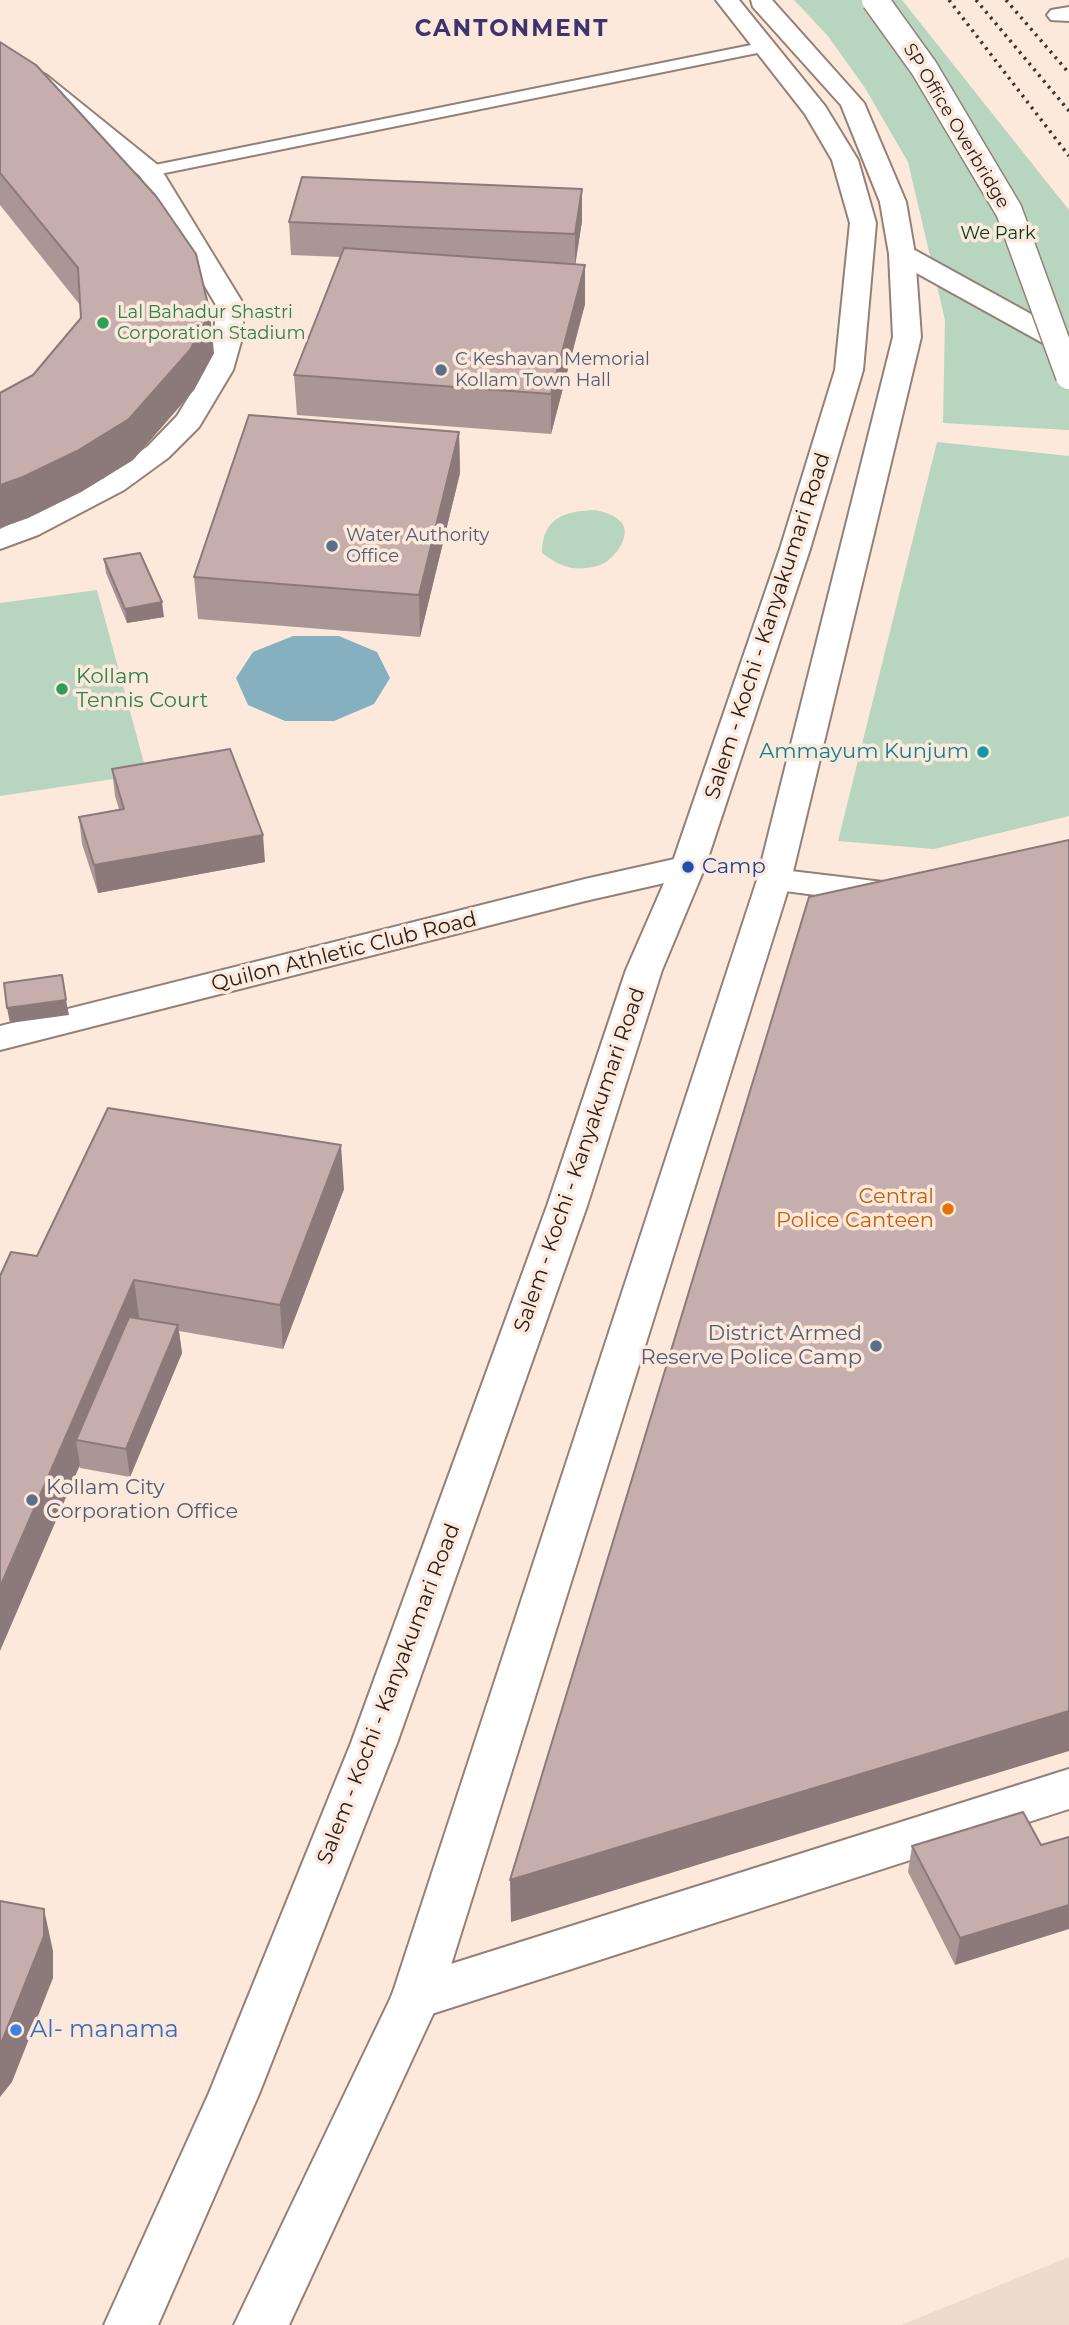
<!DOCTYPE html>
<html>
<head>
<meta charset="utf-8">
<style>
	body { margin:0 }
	canvas { display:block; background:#fde8dc }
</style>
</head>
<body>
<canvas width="1069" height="2325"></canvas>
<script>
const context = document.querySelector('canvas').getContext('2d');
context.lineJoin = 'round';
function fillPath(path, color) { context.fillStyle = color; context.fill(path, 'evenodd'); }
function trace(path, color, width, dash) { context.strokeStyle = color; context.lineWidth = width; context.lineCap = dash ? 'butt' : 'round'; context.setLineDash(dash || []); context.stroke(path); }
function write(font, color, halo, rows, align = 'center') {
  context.font = font + ' Montserrat,sans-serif'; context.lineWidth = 7; context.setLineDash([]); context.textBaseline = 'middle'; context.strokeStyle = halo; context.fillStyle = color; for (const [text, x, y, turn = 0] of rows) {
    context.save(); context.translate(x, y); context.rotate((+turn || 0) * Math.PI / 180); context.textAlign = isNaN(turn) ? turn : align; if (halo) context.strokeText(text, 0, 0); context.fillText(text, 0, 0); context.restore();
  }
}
fillPath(new Path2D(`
	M1069 2257V2325H901Z`), '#eedbcb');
fillPath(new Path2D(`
	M794 0H902L1069 210V430L943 423 945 320 908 162 865 88 828 36Z
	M937 442 1069 456V816L934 849 838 841Z
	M595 510C603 512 613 514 620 521 634 534 614 560 600 565 591 568 581 569 572 568 561 566 551 560 542 553 542 518 565 511 595 510Z
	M97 590 147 774 0 796V603Z`), '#b8d5bf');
fillPath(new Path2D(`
	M293 636H339L377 652 390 678 374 704 334 721H285L248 705 236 678 253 652Z`), '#85b0bf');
const lane = new Path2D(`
	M766 42 772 44 774 47 772 50 150 176 141 171 150 166Z`);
const street = new Path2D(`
	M1069 7V21L1051 20 1047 15 1051 10Z
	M0 54 46 75 159 166 244 305 242 338 233 370 199 427 168 458 124 490 38 535 0 549V529L104 478 148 446 177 416 205 370 214 338 216 305 140 176 30 85 0 70Z
	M902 246 911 248 1069 335V354L1059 352 893 260 889 254 893 248Z
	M688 856 700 859 705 867 700 875 585 901 0 1050V1026L585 879Z
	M1069 1769V1809L416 2019 398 2013 391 1997 398 1981 416 1975Z`);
const secondary = new Path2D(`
	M774 869 900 884 912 887 917 895 912 903 900 906 762 888 757 880 762 872Z`);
const primary = new Path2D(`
	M716 0H739L825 106 858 160 876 223 863 370 810 549 705 867 662 970 587 1206 397 1743 259 2094 158 2325H104L209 2093 351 1743 547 1206 626 970 671 867 780 549 835 370 850 223 832 160 805 114Z
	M751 0H772L864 103 906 202 915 254 921 337 791 880 441 1997 289 2325H234L392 1995 757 880 893 337 889 254 880 202 841 105 753 7Z`);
trace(lane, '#948176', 4);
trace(street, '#948176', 4);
trace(secondary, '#948176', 4);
trace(primary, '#948176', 4);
fillPath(lane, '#fff');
fillPath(street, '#fff');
fillPath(secondary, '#fff');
fillPath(primary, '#fff');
trace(new Path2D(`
	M949 0 1069 156
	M976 0 1069 111
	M1006 0 1069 73`), '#3d3430', 3.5, [2.5, 5]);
const secondaryBridge = new Path2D(`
	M875 0 924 68 1009 211 1069 376`);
trace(secondaryBridge, '#948176', 29, []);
trace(secondaryBridge, '#fff', 26);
fillPath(new Path2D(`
	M0 42 214 353 194 390 133 460 81 492 28 518 0 528V393L33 375 81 318 80 305 0 205Z
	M582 221 575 264 585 304 551 434 297 415 294 375 341 257 291 255 289 222Z
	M459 432 460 473 420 637 198 619 194 577Z
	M104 559 164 617 127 623 106 573Z
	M112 769 265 862 98 893 82 844 79 817 119 809 115 796Z
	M344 1189 283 1349 179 1331 182 1353 130 1477 80 1468 37 1256Z
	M1041 1845 955 1965 908 1872 912 1846Z`), '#aa9695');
fillPath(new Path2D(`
	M582 189V221L575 267V234Z
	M585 265V304L551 434V394Z
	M210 313 214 353 194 390 133 460 81 492 28 518 0 528V485Z
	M459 432 460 473 420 637 419 595Z
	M162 602 164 617 127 623 125 609Z
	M263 835 265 862 98 893 94 865Z
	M66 1000 69 1015 10 1023 7 1008Z
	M341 1145 344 1189 283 1349 280 1305Z
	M134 1280 140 1324 76 1440 80 1465 0 1651V1587Z
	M178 1325 182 1353 130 1477 126 1449Z
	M1069 1711V1751L511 1922 510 1880Z
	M1069 1905V1929L955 1965 960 1938Z
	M44 1909 53 1951V1978L12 2082 0 2097V2044Z`), '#8b7a79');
const building = new Path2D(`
	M0 42 36 65 156 196 196 254 210 313 190 350 129 419 77 451 23 477 0 485V393L33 375 81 318 78 268 0 173Z
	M302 177 582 189 575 234 289 222Z
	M344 248 585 265 551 394 294 375Z
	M249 415 459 432 419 595 194 577Z
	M140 553 162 602 125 609 104 559Z
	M230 749 263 835 94 865 79 817 124 809 112 769Z
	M1069 840V1711L510 1880 809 897Z
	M62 975 66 1000 7 1008 4 983Z
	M108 1108 341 1145 280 1305 134 1280 0 1587V1276L11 1252 37 1256Z
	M129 1317 178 1325 126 1449 76 1440Z
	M1023 1812 1041 1845 1069 1837V1905L960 1938 912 1846Z
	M0 1901 44 1909V1936L2 2041 0 2044Z`);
fillPath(building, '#c6aead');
trace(building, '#8b7a79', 2);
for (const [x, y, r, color] of [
	[103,323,7,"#2e9e5b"],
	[441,370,7,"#5c6f8a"],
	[332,546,7,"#5c6f8a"],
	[62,689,7,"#2e9e5b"],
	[983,752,7,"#0f9aa8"],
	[688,867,7,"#1a4fb4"],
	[948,1209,7,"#e8710a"],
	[876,1346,7,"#5c6f8a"],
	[32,1500,7,"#5c6f8a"],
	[16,2030,7,"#3f7fe0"]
]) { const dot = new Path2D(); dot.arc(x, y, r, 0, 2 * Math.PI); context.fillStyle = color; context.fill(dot); trace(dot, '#fde8dc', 2.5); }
write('18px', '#27201c', '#fde8dc', [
	["SP Office Overbridge",956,126,59]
]);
write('18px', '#003c1c', '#fde8dc', [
	["We Park",998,234]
]);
write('18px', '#27864d', '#fde8dc', [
	["Lal Bahadur Shastri",117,313],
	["Corporation Stadium",117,334]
], 'left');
write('18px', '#4e5e75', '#fde8dc', [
	["C Keshavan Memorial",455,360],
	["Kollam Town Hall",455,381],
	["Water Authority",346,536],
	["Office",346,557]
], 'left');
write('21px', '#27201c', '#fde8dc', [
	["Salem - Kochi - Kanyakumari Road",768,626,-72],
	["Quilon Athletic Club Road",344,952,-14],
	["Salem - Kochi - Kanyakumari Road",580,1160,-71],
	["Salem - Kochi - Kanyakumari Road",389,1694,-69]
]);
write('21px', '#27864d', '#fde8dc', [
	["Kollam",76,677],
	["Tennis Court",76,701]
], 'left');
write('21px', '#0d838f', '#fde8dc', [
	["Ammayum Kunjum",969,752]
], 'right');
write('21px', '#164399', '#fde8dc', [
	["Camp",702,867]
], 'left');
write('21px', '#c56008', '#fde8dc', [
	["Central",934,1197],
	["Police Canteen",934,1221]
], 'right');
write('21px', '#4e5e75', '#fde8dc', [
	["District Armed",862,1334],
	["Reserve Police Camp",862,1358],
	["Kollam City",46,1488,"left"],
	["Corporation Office",46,1512,"left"]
], 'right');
context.letterSpacing = '2px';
write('bold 23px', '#3d336f', '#fde8dc', [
	["CANTONMENT",512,29]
]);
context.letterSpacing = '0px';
write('24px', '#366cbe', '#fde8dc', [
	["Al- manama",30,2030]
], 'left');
</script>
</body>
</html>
